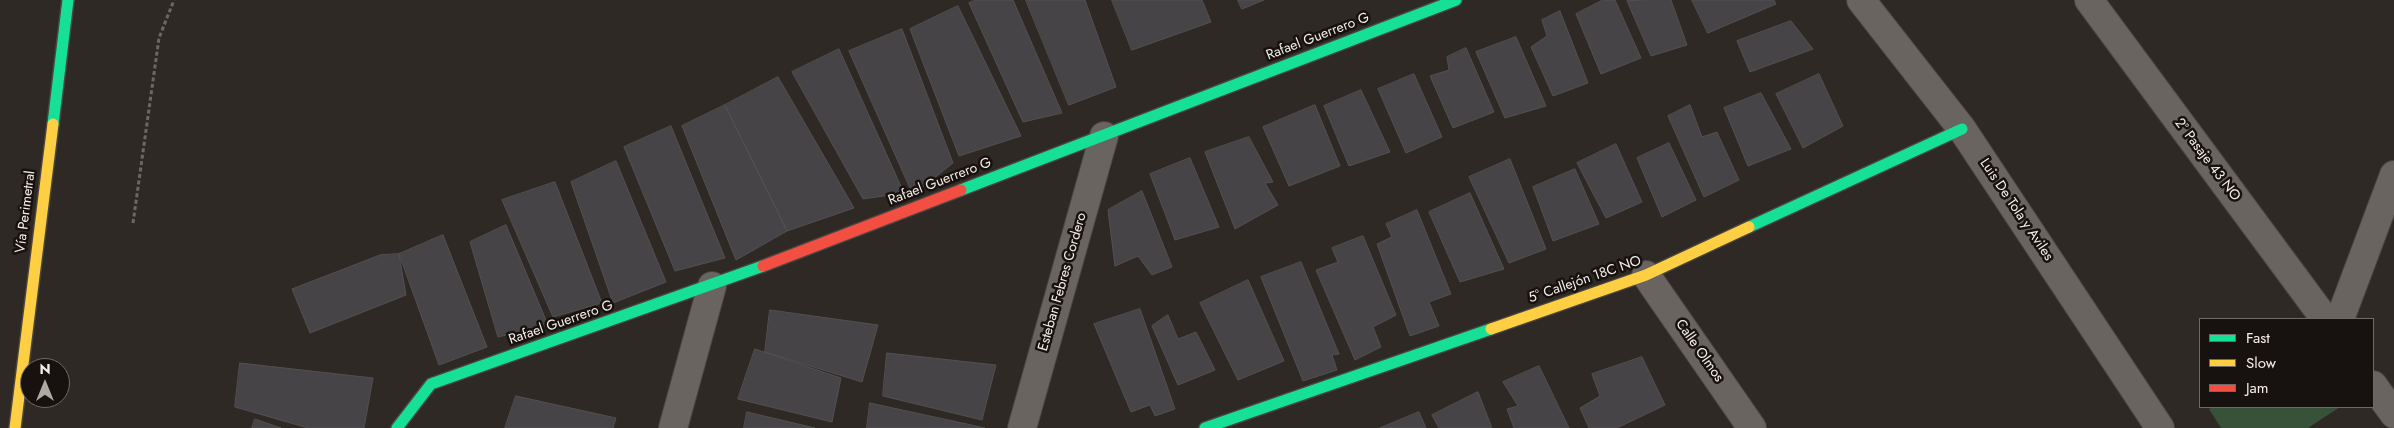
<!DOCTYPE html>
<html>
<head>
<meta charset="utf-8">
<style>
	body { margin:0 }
	#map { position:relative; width:2394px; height:428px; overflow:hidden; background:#2e2924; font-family:Jost,sans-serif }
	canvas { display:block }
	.legend { position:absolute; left:2199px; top:318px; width:175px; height:90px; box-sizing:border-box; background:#17120f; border:1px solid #706a66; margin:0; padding:6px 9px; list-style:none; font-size:15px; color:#f5eee9 }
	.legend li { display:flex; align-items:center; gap:10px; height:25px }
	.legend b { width:25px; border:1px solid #706a66 }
	.north { position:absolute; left:20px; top:358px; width:50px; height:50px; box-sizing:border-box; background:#17120f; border:1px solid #706a66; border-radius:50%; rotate:0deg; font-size:14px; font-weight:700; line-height:20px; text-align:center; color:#f5eee9 }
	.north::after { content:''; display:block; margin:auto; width:18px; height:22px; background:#afa9a4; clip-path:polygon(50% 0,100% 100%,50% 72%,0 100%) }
</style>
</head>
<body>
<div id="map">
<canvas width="2394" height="428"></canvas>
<ul class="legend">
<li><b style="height:6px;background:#16e098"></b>Fast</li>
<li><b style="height:6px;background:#ffcf43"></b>Slow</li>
<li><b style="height:6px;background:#f24e42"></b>Jam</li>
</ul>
<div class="north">N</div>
</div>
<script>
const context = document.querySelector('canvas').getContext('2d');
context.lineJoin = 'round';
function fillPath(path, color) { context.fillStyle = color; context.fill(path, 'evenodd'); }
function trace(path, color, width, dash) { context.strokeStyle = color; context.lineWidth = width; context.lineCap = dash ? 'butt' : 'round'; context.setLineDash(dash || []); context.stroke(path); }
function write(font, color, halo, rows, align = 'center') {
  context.font = font + ' Jost,sans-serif'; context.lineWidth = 5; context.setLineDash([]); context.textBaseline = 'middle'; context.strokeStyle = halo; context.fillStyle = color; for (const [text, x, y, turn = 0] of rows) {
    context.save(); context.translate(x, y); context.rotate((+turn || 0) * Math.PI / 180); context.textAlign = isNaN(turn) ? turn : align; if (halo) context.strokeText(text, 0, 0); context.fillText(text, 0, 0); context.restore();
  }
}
fillPath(new Path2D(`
	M2213 407H2340L2308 428H2221L2209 409Z`), '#375238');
const building = new Path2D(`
	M976 0H1013L1062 113 1023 122 969 3Z
	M1026 0H1085L1116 87 1069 105Z
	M1112 0H1202L1211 22 1132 50Z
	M1238 0H1264L1242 9Z
	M1603 0H1615L1641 58 1601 74 1576 14Z
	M1671 0 1687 45 1651 56 1627 1Z
	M1692 0H1774L1776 4 1708 33Z
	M958 6 1021 136 959 156 910 29Z
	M1560 11 1588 83 1553 96 1531 47 1547 36 1542 20Z
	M1791 21 1813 49 1750 72 1737 41Z
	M902 29 953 163 913 195 849 51Z
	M1516 37 1546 106 1505 118 1476 52Z
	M1466 48 1494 112 1453 128 1430 76 1449 70 1447 57Z
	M839 49 904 193 863 199 792 72Z
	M1414 74 1442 137 1406 153 1378 89Z
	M1819 74 1843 126 1803 148 1776 94Z
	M778 77 854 208 787 231 725 105Z
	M1361 90 1390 152 1349 166 1324 106Z
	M1761 93 1791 149 1748 166 1724 108Z
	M725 105 787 231 736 260 682 126Z
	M1315 105 1340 166 1289 186 1263 127Z
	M1690 105 1702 137 1717 132 1739 180 1704 197 1668 116Z
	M671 126 725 258 675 271 624 147Z
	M1249 137 1273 182 1265 183 1278 205 1235 229 1205 152Z
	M1669 143 1696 200 1662 217 1637 158Z
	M1616 144 1642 202 1606 218 1577 163Z
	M1190 158 1219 227 1175 240 1150 174Z
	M1510 159 1546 249 1509 263 1469 177Z
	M616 161 666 282 613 303 571 182Z
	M1575 169 1599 224 1553 241 1533 187Z
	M555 182 602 303 553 317 502 200Z
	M1142 191 1172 267 1152 275 1138 256 1115 266 1108 210Z
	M1470 193 1504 269 1460 282 1429 212Z
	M1417 210 1451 294 1429 302 1439 326 1410 336 1377 244 1392 237 1386 224Z
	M506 225 548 325 498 337 470 242Z
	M443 235 487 347 439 365 399 254Z
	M1363 236 1396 315 1373 327 1381 347 1355 360 1316 270 1338 262 1332 248Z
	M399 254 406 295 310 333 292 289 380 255Z
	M1301 262 1339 354 1332 355 1337 370 1303 381 1261 277Z
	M1248 280 1284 361 1238 380 1200 303Z
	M1140 309 1175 409 1155 416 1150 405 1131 412 1094 324Z
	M770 310 878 325 862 382 765 352Z
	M1168 315 1178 339 1196 332 1215 370 1178 385 1152 326Z
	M755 349 841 378 832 422 738 399Z
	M887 353 996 365 982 420 883 396Z
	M1642 357 1665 405 1617 428H1589L1580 408 1600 396 1592 374Z
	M240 363 373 378 364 428H308L235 407Z
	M1539 366 1569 428H1514L1507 409 1518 406 1503 382Z
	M1478 392 1492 428H1439L1432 415Z
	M516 396 616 418 613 428H505Z
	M870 403 985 428H867Z
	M747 412 815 428H744Z
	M1419 412 1426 428H1380Z
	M255 419 281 428H252Z`);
fillPath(building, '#474448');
trace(building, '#525051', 1);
const street = new Path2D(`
	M1861 0 1962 129 2160 428
	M2089 0 2325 319
	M1646 275 1752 428
	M2340 319 2394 175
	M2373 385 2394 414
	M673 428 712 286
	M1022 428 1104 136`);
const fast = new Path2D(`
	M53 124 68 0
	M961 190 1456 0
	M1749 227 1962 129
	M397 428 431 384 763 266
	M1205 428 1491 329`);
const slow = new Path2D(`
	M1491 329 1646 275 1749 227
	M15 428 53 124`);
const jam = new Path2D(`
	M763 266 961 190`);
trace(street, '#4b4642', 30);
trace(fast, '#4b4642', 14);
trace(slow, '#4b4642', 14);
trace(jam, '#4b4642', 14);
trace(new Path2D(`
	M133 223 159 38 174 0`), '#6b6864', 3, [4, 2.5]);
trace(street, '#696460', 28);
trace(fast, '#16e098', 11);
trace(slow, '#ffcf43', 11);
trace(jam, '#f24e42', 11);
write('14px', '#f5eee9', '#17120f', [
	["Rafael Guerrero G",1318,37,-21],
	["2° Pasaje 43 NO",2207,160,53],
	["Rafael Guerrero G",940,182,-21],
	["Luis De Tola y Aviles",2016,210,56],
	["Vía Perimetral",26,212,-83],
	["5° Callejón 18C NO",1585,280,-19],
	["Esteban Febres Cordero",1063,282,-74],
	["Rafael Guerrero G",561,323,-19],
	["Calle Olmos",1699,351,55]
]);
</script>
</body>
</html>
